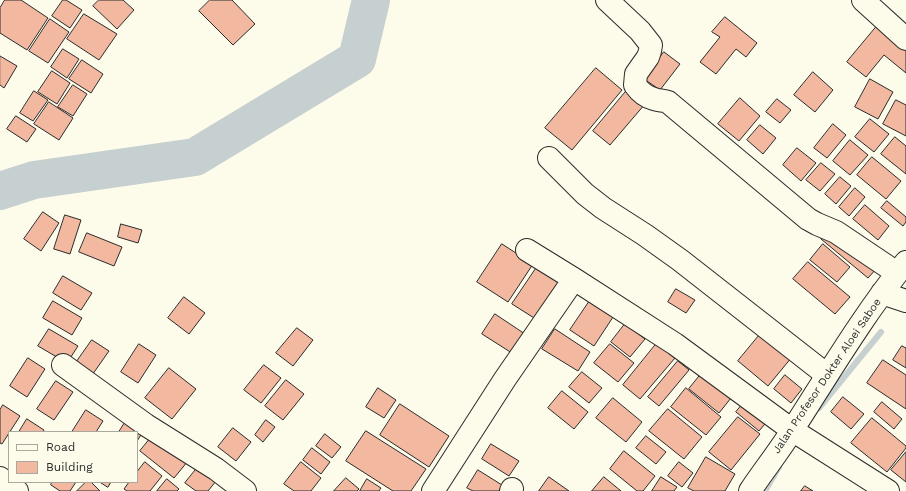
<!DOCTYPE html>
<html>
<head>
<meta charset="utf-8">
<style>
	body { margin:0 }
	#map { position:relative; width:906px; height:491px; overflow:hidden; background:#fdfbea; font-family:"Work Sans",sans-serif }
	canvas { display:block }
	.legend { position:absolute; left:8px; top:431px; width:130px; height:52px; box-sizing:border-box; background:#fdfbea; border:1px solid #a9a89e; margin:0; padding:5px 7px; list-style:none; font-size:12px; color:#2b2b2b }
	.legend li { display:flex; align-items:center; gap:8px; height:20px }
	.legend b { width:20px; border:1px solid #a9a89e }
</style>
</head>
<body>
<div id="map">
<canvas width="906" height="491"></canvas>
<ul class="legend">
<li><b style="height:5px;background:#fdfbea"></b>Road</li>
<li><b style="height:11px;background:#f2b8a0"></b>Building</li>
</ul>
</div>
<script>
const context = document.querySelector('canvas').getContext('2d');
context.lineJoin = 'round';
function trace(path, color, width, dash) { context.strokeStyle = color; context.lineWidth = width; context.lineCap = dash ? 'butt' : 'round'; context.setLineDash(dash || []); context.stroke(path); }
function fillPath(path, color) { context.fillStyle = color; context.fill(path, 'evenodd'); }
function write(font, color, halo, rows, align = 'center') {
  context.font = font + ' "Work Sans",sans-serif'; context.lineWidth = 3; context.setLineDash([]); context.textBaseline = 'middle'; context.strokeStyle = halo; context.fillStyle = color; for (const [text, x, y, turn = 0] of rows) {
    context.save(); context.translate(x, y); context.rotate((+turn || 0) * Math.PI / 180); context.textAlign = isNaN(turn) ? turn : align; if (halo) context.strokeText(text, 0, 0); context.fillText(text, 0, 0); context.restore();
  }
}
trace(new Path2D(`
	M819 408 881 332
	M765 491 779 467`), '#c7d0d0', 6);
trace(new Path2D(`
	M0 191 34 180 195 157 357 59 371 0`), '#c7d0d0', 38);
const building = new Path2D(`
	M5 0H21L48 18 27 50 0 33V8Z
	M63 0H66L82 10 70 28 52 16Z
	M99 0H123L134 10 117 29 93 6Z
	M210 0H232L255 24 233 45 199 11Z
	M84 14 117 34 99 60 67 39Z
	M725 17 757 43 746 57 736 49 716 74 700 62 720 37 712 32Z
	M50 19 69 32 48 63 29 51Z
	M877 26 906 49V73L884 55 866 77 847 62Z
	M63 49 79 59 67 78 51 67Z
	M664 52 680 64 660 90 644 79Z
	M0 56 17 66 4 88 0 85Z
	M82 60 103 74 91 93 69 79Z
	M596 68 622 90 572 150 545 128Z
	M52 71 70 83 57 104 38 92Z
	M813 72 833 90 815 112 794 95Z
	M870 79 893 92 878 119 855 107Z
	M73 85 87 94 73 116 58 107Z
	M628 89 645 104 610 145 593 131Z
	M34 91 48 100 33 121 20 113Z
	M740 98 760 116 739 141 718 124Z
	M777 99 791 110 780 123 766 112Z
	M896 100 906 105V136L883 124Z
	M49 102 73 118 59 140 34 124Z
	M16 116 36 129 27 142 7 129Z
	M870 119 889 134 874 152 855 137Z
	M833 124 846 135 827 158 814 148Z
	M760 125 776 138 763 154 747 140Z
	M895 137 906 146V174L881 154Z
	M850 140 868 155 850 175 833 161Z
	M797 148 816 163 801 181 783 165Z
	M872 157 901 181 886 199 857 175Z
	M821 163 835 174 820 191 806 180Z
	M840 177 851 186 836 204 825 194Z
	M855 188 865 197 849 216 839 207Z
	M887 201 906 217V222L903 226 881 208Z
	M865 205 889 226 878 240 853 219Z
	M43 212 59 223 41 251 24 239Z
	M65 215 81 220 70 254 54 249Z
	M121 224 142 230 138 243 118 237Z
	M830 229 877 268 868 278 821 239Z
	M87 233 122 247 114 266 79 252Z
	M502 244 533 264 508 302 477 282Z
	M823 244 850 267 837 282 810 260Z
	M808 262 850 297 835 314 793 279Z
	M537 267 567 286 542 323 512 304Z
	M63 276 92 293 81 310 53 293Z
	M676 289 695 300 686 313 668 302Z
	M184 297 205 313 189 334 168 318Z
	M591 299 615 314 594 346 570 330Z
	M53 301 82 318 72 335 43 318Z
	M495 314 528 336 515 355 482 334Z
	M625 324 645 339 630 357 611 342Z
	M297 328 313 340 293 366 276 353Z
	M49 329 78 346 67 363 38 346Z
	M555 329 590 352 578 371 542 349Z
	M762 332 792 357 768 386 738 361Z
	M92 340 109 351 90 378 73 367Z
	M657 343 675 358 640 399 623 385Z
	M139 344 156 355 138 383 121 372Z
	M610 344 634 363 618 382 594 363Z
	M902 346 906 348V368L893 360Z
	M28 358 45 369 27 397 10 386Z
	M883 360 906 375V409L867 383Z
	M678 361 689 370 659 406 648 397Z
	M264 365 281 378 261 403 244 390Z
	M169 368 196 389 172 419 145 398Z
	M705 369 735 393 719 413 689 389Z
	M582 372 602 388 589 403 569 387Z
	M785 375 802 389 791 403 774 389Z
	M286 380 304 394 283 420 265 406Z
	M56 381 73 392 54 420 37 409Z
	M378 388 396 400 384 418 366 407Z
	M686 388 721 417 706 435 671 407Z
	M562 391 588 412 574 429 548 408Z
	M843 397 864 414 851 429 831 412Z
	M613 398 642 422 626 442 596 418Z
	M747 399 770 418 759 431 736 412Z
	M882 402 902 419 894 429 874 412Z
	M400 404 449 436 429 467 380 435Z
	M3 405 20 416 2 444 0 443V410Z
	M668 409 702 437 684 459 649 431Z
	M86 410 103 421 96 432H72Z
	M129 416 146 427 137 441V432H119Z
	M738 417 760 434 731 470 709 452Z
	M872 418 906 446V448L887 472 851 443Z
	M27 419 44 430 43 432H19Z
	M266 420 275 427 263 442 255 435Z
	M233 428 251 442 236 461 218 447Z
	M366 431 426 469 411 491H393L346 461Z
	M154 434 188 461 174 478 140 451Z
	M325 434 341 447 332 458 316 446Z
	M646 436 666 452 656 464 636 448Z
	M491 444 519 461 509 476 482 459Z
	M312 448 330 462 321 474 303 460Z
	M624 451 655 476 643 491H637L610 469Z
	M906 452V482L891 470Z
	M706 457 735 474 725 491H694L688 488Z
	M145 462 162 476 150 491H127L124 489 129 482H137V472Z
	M202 462 220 476 208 491H196L185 483Z
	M301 462 321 478 311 491H294L284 484Z
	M679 462 693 473 682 487 668 476Z
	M478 470 502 485 499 491H473L467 488Z
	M549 477 569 491H539Z
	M604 477 621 491H592Z
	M661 477 677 487 674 491H652Z
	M346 478 359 489 357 491H334Z
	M167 479 179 489 177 491H157Z
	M367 479 381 488 379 491H360Z
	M52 482H76L70 491H60L51 485Z
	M86 482H91L100 491H77Z
	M100 482H111L108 487Z
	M805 486 813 491H801Z`);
fillPath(building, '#f2b8a0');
trace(building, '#2b2b2b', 1);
const minor = new Path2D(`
	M607 0 640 31 651 45 650 51 648 57 636 74 635 85C640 92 646 97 654 99 659 101 663 100 668 102L808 219 817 224 836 232 897 273
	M863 0 906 39
	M549 158 585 194 603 208 645 235 680 260 827 375
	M527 250 574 279 675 344 792 430 888 491
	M882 293 906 301
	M63 365 146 425 216 469 245 491
	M0 478 17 491
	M433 491 505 379 574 279
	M511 491 512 489
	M750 491C764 470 780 450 793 429 829 373 864 314 906 262`);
trace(minor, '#2b2b2b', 24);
trace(minor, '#fdfbea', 22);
write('11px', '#2b2b2b', '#fdfbea', [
	["Jalan Profesor Dokter Aloei Saboe",827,376,-56]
]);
</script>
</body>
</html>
